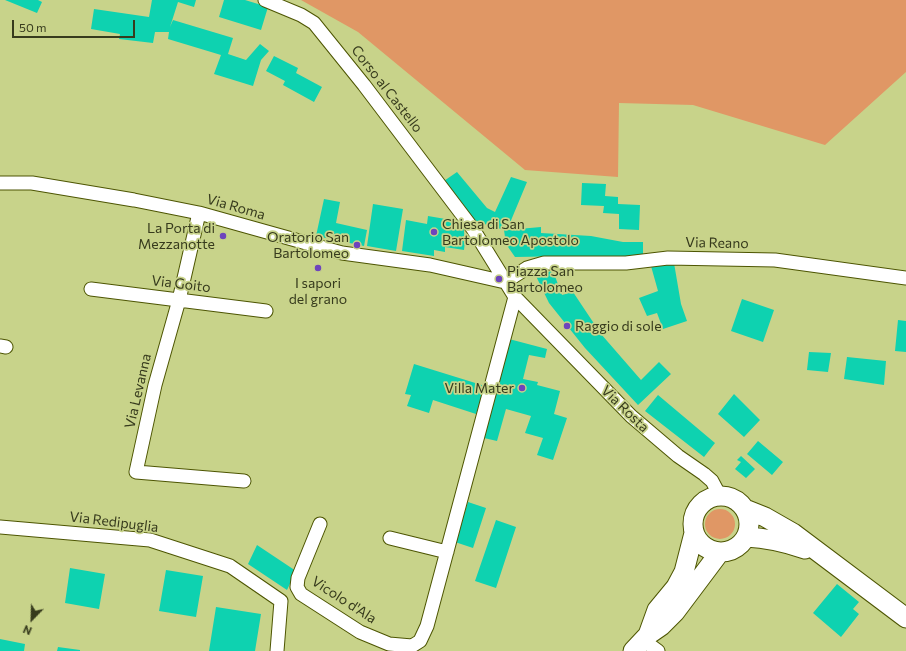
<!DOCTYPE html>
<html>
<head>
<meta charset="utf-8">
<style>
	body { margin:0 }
	#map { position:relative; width:906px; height:651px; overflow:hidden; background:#c8d38a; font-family:Commissioner,sans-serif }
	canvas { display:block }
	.north { position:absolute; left:12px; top:599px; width:40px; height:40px; -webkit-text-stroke:3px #c8d38a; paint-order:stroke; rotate:203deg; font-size:11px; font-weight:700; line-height:16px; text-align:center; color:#373b1d }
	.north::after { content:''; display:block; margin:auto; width:14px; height:18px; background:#373b1d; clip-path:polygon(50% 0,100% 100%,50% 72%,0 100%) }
	.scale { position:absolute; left:12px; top:20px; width:123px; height:18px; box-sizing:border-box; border:2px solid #373b1d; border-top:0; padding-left:5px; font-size:12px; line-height:14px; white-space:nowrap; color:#373b1d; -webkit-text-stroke:3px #c8d38a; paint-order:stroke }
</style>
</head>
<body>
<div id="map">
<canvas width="906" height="651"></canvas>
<div class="north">N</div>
<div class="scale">50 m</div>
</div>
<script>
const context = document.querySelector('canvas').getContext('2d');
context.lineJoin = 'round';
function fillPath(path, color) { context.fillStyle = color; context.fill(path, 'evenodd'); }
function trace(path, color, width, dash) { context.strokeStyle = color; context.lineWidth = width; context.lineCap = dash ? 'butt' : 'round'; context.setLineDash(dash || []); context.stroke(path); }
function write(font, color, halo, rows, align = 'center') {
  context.font = font + ' Commissioner,sans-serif'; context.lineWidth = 3.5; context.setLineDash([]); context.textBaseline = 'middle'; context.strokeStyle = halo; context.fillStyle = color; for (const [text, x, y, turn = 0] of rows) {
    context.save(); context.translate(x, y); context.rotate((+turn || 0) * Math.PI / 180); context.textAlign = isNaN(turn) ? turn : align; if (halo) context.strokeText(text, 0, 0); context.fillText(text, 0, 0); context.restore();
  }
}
fillPath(new Path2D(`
	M301 0H906V72L825 145 693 105 619 103 618 177 525 170 358 32Z
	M705 524a15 15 0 1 1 30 0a15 15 0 1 1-30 0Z`), '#e09765');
fillPath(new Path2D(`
	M5 0H38L42 2 37 13Z
	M152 0H196L194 7 178 2 170 27 173 20 233 38 228 54 246 60 260 44 269 51 261 60 253 86 214 74 221 55 168 39 169 32H155L153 43 119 39 120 34 91 29 94 9 149 17Z
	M224 0H245L268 7 261 30 219 17Z
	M274 56 298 68 296 73 322 87 314 102 283 85 285 81 266 71Z
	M457 172 487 208 495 212 511 177 527 182 507 230 541 227V233L591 236 623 242H643V258L595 260 572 256 515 257 506 244 504 230 468 219 441 183Z
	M582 183 606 184 605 196 618 197V204L640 205 639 230 619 229V214L603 213 604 206 581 205Z
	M324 199 340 202 336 223 367 230 364 246 316 236Z
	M373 204 403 209 396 251 367 246Z
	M428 216 463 222 465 241 464 250 445 247V252L434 250V256L402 251 406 220 427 224Z
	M674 263 681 304 687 321 663 329 657 313 647 316 639 298 658 291 651 266Z
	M553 271 562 295 573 292 601 334 641 380 659 362 671 374 638 405 585 348 549 303 535 274Z
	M742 299 774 310 763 342 731 331Z
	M898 320 906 321V352L895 351Z
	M509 339 547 349 545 358 529 355 523 379 538 382 537 385 560 391 554 414 567 418 553 460 537 455 543 438 525 433 531 416 506 409 497 441 484 438Z
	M809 352 831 353 828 372 807 370Z
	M847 357 886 361 884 385 844 379Z
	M414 364 485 386 476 414 433 400 429 413 407 406 411 395 405 394Z
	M734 394 760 420 744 437 718 414Z
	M658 395 715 443 704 457 645 411Z
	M758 441 783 462 772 475 747 454Z
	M741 456 755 469 746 478 735 469 741 462 737 460Z
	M468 502 486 508 473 548 455 542Z
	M496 520 516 527 496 588 475 581Z
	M257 545 296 571 287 590 248 564Z
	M70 568 105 574 99 609 65 603Z
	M166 570 203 576 196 617 159 611Z
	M837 584 859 602 853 609 859 614 841 637 813 613Z
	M216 607 261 614 255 651H209Z
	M0 639 25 644 24 651H0Z
	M58 647 80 650V651H57Z`), '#0ed2b0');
const street = new Path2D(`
	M265 0 301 15 314 23 364 85 473 229 515 297 631 416 678 456 704 474 712 481 720 496
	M0 183H32L134 200 199 213 342 253 430 265 505 282 527 268 544 263H626L668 258 775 260 906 278
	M199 213 179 300 155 385 136 472 244 481
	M91 289 266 311
	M0 346 6 347
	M320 524 298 578 297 587 301 594 360 632 389 644 412 646 420 641 427 626 515 297
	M0 527 150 540 230 566 281 601 277 651
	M390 538 447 552
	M643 640 658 651`);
const secondary = new Path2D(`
	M693 524a28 28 0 1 1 56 0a28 28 0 1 1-56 0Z
	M745 509 765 517 793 533 906 618
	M746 537C766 538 785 542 805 549
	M648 635 657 610 676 587 684 572 694 533
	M633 651 648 635 661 626 675 612 720 552`);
trace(street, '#4d5502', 15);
trace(secondary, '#4d5502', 21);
trace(street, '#fff', 13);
trace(secondary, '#fff', 19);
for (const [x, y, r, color] of [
	[434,232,4,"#6e44bc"],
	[223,236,4,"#6e44bc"],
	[357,245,4,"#6e44bc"],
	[318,268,4,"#6e44bc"],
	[499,279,4,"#6e44bc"],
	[567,326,4,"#6e44bc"],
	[522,388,4,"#6e44bc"]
]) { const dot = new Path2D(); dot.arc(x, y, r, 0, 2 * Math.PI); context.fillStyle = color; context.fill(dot); trace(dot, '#c8d38a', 1.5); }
write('14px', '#373b1d', '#c8d38a', [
	["Corso al Castello",387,89,52],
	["Via Roma",236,207,16],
	["Via Reano",717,243,1],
	["Via Goito",181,284,7],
	["Via Levanna",138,391,-77],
	["Via Rosta",625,409,44],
	["Via Redipuglia",114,522,7],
	["Vicolo d'Ala",344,600,33]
]);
write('14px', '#373b1d', '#c8d38a', [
	["Chiesa di San",442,224],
	["Bartolomeo Apostolo",442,240],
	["La Porta di",215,228,"right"],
	["Mezzanotte",215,244,"right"],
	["Oratorio San",349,237,"right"],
	["Bartolomeo",349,253,"right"],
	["Piazza San",507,271],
	["Bartolomeo",507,287],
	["I sapori",318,283,"center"],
	["del grano",318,299,"center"],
	["Raggio di sole",575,326],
	["Villa Mater",514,388,"right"]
], 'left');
</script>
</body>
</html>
